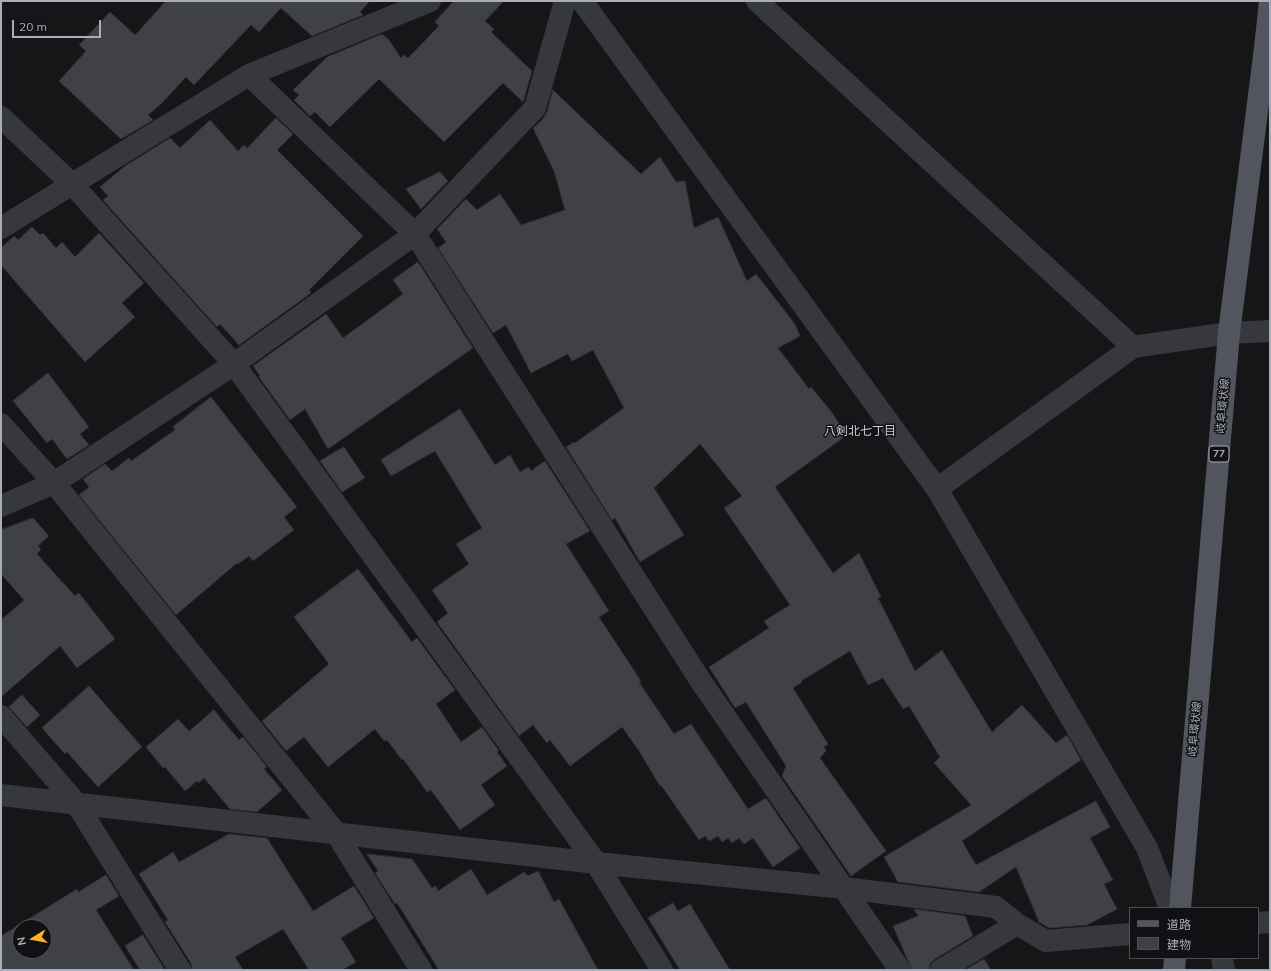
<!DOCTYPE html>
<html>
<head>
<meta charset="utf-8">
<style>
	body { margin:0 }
	#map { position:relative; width:1271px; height:971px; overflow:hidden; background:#161618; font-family:Mulish,"Noto Sans JP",sans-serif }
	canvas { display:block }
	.frame { position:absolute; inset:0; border:2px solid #a7adba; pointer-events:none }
	.legend { position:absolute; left:1129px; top:907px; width:130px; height:52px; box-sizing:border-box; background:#111113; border:1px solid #4d4f56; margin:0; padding:5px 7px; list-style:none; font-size:12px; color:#a7adba }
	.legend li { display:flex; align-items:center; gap:8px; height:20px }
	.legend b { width:20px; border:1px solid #4d4f56 }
	.north { position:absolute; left:12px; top:919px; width:40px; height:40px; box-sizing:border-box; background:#111113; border:1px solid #4d4f56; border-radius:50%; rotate:259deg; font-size:11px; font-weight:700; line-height:16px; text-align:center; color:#a7adba }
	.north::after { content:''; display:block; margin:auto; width:14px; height:18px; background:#ffb227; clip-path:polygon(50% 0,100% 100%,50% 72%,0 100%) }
	.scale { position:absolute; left:12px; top:20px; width:89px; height:18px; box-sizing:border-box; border:2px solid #a7adba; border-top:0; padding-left:5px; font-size:12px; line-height:14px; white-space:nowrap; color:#a7adba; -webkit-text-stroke:3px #111113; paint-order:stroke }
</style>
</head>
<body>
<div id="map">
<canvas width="1271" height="971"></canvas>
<div class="frame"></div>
<ul class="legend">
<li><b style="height:5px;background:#52555d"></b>道路</li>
<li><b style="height:11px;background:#404146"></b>建物</li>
</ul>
<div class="north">N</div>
<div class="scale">20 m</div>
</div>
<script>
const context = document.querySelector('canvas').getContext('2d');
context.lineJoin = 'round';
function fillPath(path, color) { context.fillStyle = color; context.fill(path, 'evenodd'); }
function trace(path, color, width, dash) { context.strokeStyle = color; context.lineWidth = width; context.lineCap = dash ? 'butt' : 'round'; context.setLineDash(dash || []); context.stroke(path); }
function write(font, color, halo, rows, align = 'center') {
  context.font = font + ' Mulish,"Noto Sans JP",sans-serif'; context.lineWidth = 3; context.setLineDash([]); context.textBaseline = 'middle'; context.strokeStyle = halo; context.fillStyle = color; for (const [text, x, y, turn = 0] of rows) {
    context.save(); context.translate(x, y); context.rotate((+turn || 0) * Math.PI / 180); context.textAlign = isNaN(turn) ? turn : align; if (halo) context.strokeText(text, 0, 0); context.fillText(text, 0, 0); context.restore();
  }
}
const building = new Path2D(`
	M166 1H370L360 12 363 15 312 36 281 8 259 32 251 25 194 85 186 77 162 103 148 115 153 120 121 139 59 81 86 51 79 45 110 12 135 35Z
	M454 1H504L485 21 494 29 491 32 532 71 523 102 503 83 444 142 379 79 330 127 315 112 310 116 294 100 299 95 293 90 327 57 382 34 389 40 401 58 404 55 408 58 439 26 435 22Z
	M553 90 641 174 660 157 676 182 685 181 694 228 718 217 747 281 756 274 795 324 800 336 778 348 809 389 811 387 830 410 847 435 775 487 833 573 859 553 881 597 878 598 915 671 942 650 992 732 1022 705 1056 743 1067 735 1081 760 962 841 976 865 1096 801 1110 827 1090 838 1113 880 1104 884 1117 909 1087 925 1049 928 1039 922 1016 867 979 892 898 882 884 857 971 805 934 763 940 757 909 706 903 709 883 678 868 685 850 651 801 681 802 682 793 688 828 744 824 747 826 751 820 758 886 851 851 876 782 776 786 766 746 702 735 708 709 667 769 628 764 621 790 605 724 508 742 496 700 444 654 488 684 535 640 562 615 518 612 520 566 447 574 442 575 443 624 408 593 350 572 361 568 354 531 373 506 325 493 333 438 248 446 242 437 229 466 199 477 210 500 194 521 225 565 210 554 171 533 128 542 120 547 112Z
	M276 118 293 134 277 150 363 236 309 290 311 293 239 345 220 324 217 327 103 200 108 196 100 187 125 166 170 138 180 148 210 120 238 151 244 145 247 148Z
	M440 172 448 181 421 209 406 189Z
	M32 227 40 235 43 233 56 248 62 242 75 257 99 233 144 283 122 303 135 317 85 362 1 265V248L14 236 18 240Z
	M418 262 473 348 328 449 305 409 290 420 259 377 260 376 253 366 326 314 343 338 403 294 393 280Z
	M48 373 89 427 80 434 89 445 67 459 52 439 47 443 13 401Z
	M211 397 297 507 284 517 294 530 253 561 249 556 238 564 237 563 176 615 79 495 89 487 83 479 105 464 112 471 129 458 131 461 175 430 173 427Z
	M460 409 495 465 510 455 520 472 529 467 531 471 545 461 590 531 566 544 609 611 599 617 641 681 639 682 674 734 691 724 748 809 766 798 800 848 773 867 753 838 744 844 739 838 732 843 728 838 722 842 718 836 709 841 705 836 699 840 661 785 660 786 639 751 622 727 570 766 550 740 547 743 533 725 519 736 437 622 448 613 432 590 469 564 456 544 482 528 435 451 391 476 381 460Z
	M344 447 365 478 342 492 320 461Z
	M33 518 49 536 38 546 41 549 37 554 75 596 79 593 115 639 77 668 60 646 1 697V620L24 600 1 574V530Z
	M358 569 412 642 417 638 455 690 436 704 461 742 482 727 499 751 497 752 507 766 481 785 495 805 460 830 431 790 427 792 403 759 402 760 387 740 384 741 375 729 328 767 304 737 286 751 262 721 329 664 294 617Z
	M89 686 142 747 98 787 67 752 65 754 42 728Z
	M22 695 40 715 27 727 9 707Z
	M214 710 239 740 243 737 267 767 264 769 282 790 257 812 230 809 204 778 199 783 197 781 185 791 165 767 163 768 146 747 178 719 189 731Z
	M229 834 267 838 313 911 354 886 374 918 341 938 356 962 342 970H309L283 929 235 957 243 970H192L191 963 165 922 168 920 139 874 173 852 179 862Z
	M367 854 412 859 432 888 436 886 438 891 471 869 487 895 524 872 528 876 538 871 554 902 559 899 598 970H439L397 903 395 904 375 873 378 871Z
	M106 875 119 896 96 910 134 970H1V936L77 889 78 892ZM20 927H44V951H20Z
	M673 903 678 911 690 904 730 970H680L648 918Z
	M914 909 965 916 973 936 935 959 930 964 929 970H912L893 926 918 916Z
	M143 935 165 970H140L125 946Z
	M984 959 991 970H965Z`);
fillPath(building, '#404146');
trace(building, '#303034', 1);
trace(new Path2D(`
	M582 1 937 489 1147 848 1170 908
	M757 1 1133 347
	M249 75 415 234 700 680 900 970
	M1 117 72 184 234 364 596 863 662 970
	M1 228 249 75 430 1
	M1 424 54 483 336 833 421 970
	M937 489 1133 347 1229 333 1270 331
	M1 506 54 483 234 364 415 234 535 108 565 1
	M1 716 76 803 180 970
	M1 795 596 863 844 888 996 907 1017 924 1046 941 1130 934
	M1258 923 1270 922
	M1222 958 1224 970
	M941 970 1017 924`), '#36383e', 22);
trace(new Path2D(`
	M1180 908 1229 333 1265 48 1270 1
	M1174 970 1175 958`), '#52555d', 22);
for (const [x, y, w] of [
	[1219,454,20]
]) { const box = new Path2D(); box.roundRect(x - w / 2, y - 8, w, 16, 3); context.fillStyle = '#111113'; context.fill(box); trace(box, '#a7adba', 1); }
write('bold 10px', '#a7adba', null, [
	["77",1219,454]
]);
write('11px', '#a7adba', '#111113', [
	["岐阜環状線",1223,406,-85],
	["岐阜環状線",1195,729,-85]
]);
write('12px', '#c8ccd5', '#111113', [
	["八剣北七丁目",860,431]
]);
</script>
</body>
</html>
